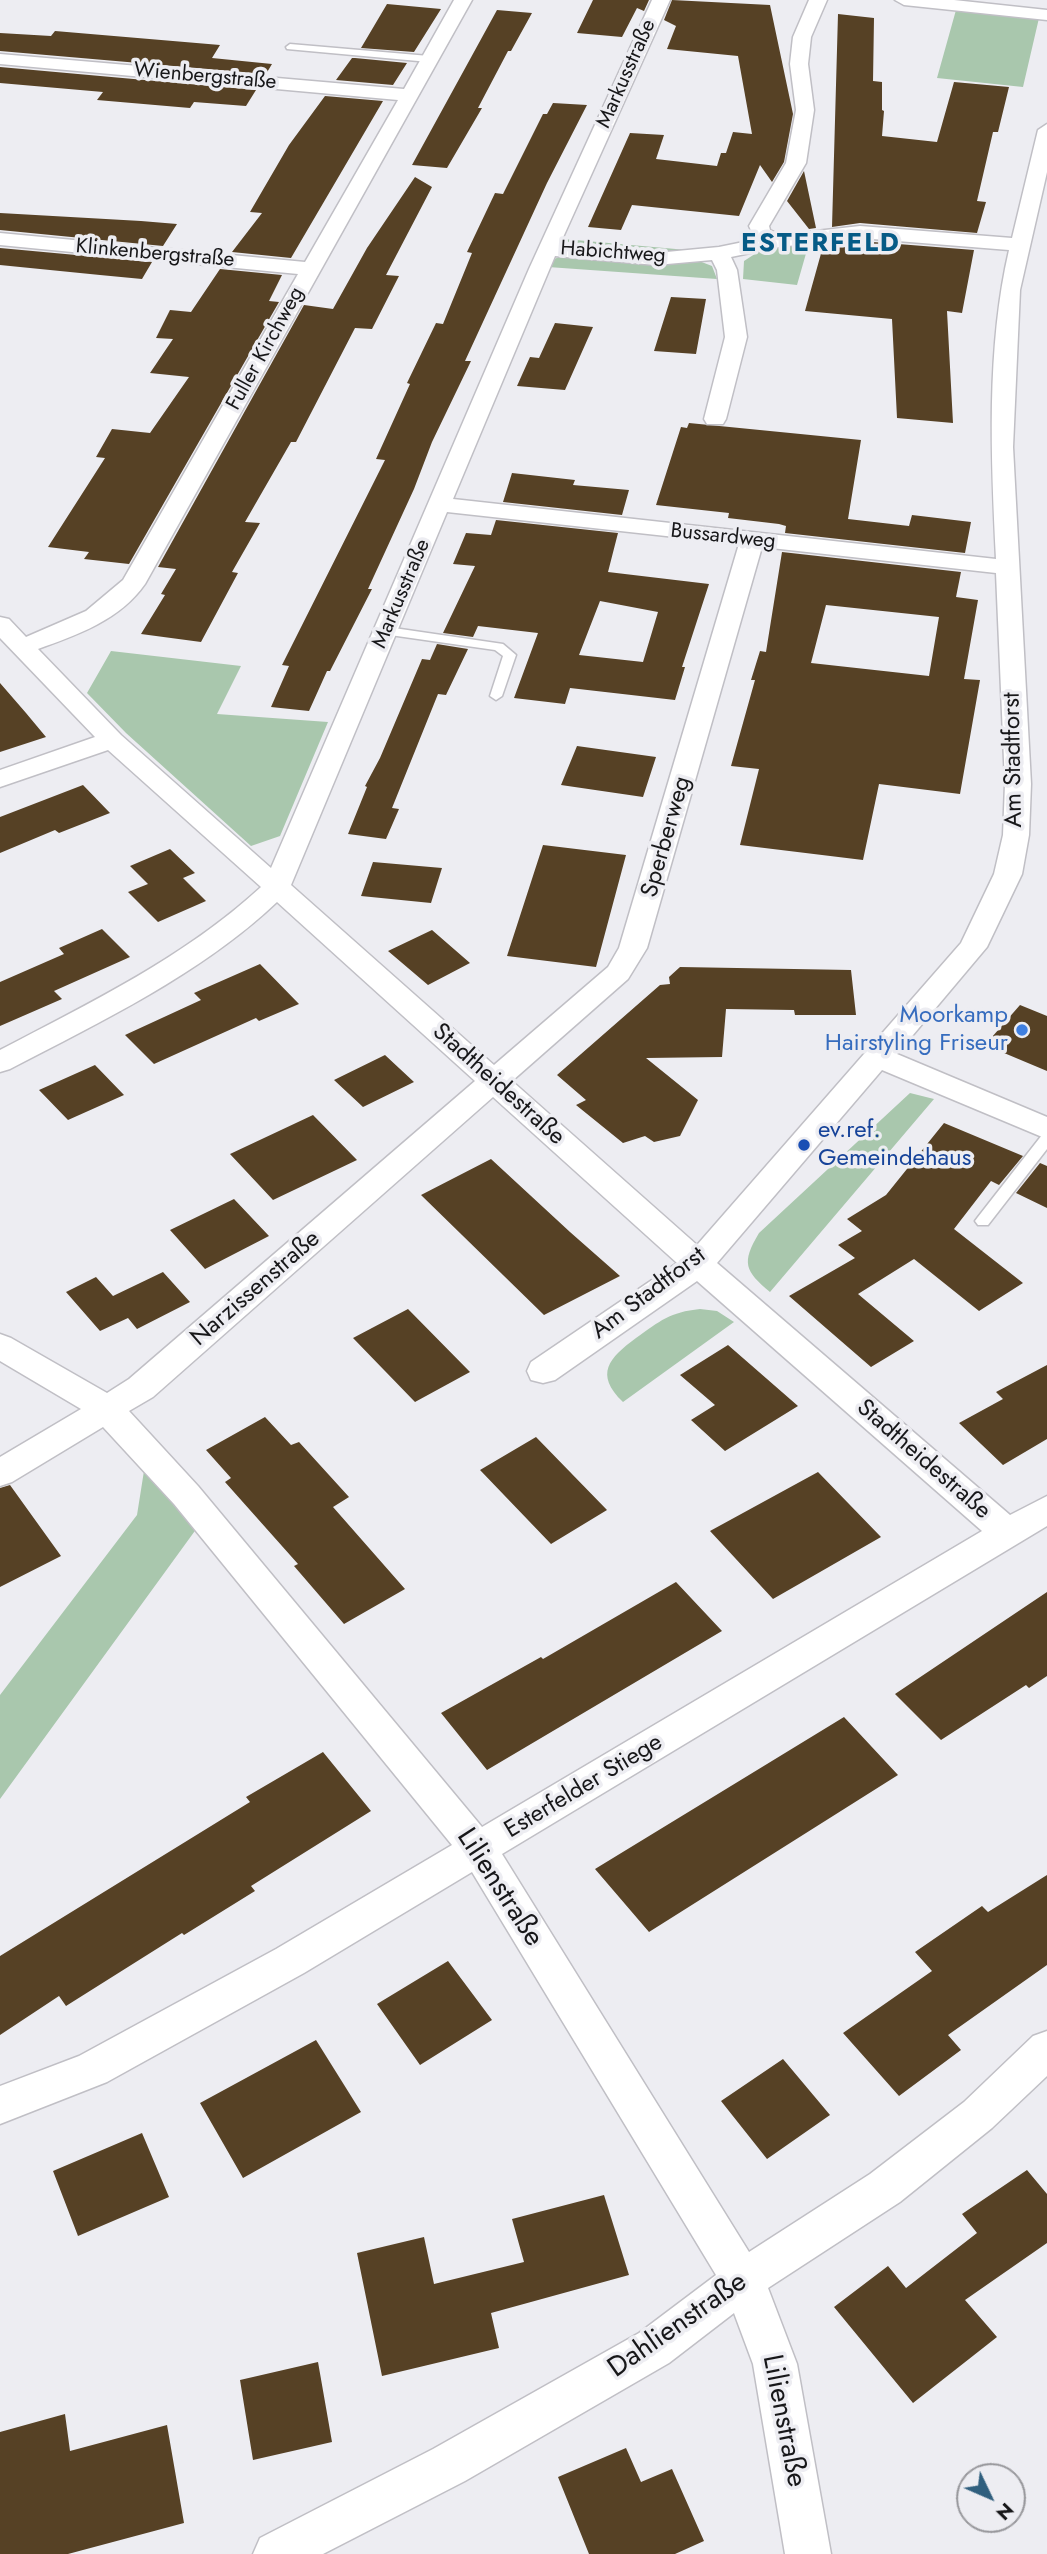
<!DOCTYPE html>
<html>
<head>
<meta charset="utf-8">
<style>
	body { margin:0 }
	#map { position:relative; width:1047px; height:2554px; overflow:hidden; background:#ededf2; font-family:Jost,sans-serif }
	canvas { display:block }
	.north { position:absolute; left:956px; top:2463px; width:70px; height:70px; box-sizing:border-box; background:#ededf2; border:2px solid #97979b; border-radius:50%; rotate:134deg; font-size:19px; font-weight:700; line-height:28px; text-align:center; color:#171719 }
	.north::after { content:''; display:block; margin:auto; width:24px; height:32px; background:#305f7e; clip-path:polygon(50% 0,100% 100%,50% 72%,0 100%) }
</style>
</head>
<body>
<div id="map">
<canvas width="1047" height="2554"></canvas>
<div class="north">N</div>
</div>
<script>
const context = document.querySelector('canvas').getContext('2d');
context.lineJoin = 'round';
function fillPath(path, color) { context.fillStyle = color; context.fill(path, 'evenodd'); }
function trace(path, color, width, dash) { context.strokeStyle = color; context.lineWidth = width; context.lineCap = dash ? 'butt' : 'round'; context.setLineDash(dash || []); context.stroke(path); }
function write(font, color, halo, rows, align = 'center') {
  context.font = font + ' Jost,sans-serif'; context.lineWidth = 7; context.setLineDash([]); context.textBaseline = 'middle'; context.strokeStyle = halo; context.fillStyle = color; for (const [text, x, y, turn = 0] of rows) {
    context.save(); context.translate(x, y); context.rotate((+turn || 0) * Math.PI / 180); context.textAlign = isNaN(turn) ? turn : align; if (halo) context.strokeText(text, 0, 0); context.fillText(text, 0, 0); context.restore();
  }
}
fillPath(new Path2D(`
	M956 10 1039 18 1023 87 937 78Z
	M564 239 698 251 663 255 575 246Z
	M809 243 797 285 743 279 744 261 761 250Z
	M559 257 699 261 712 266 717 279 548 267 552 260Z
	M111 651 241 666 217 714 328 722 280 836 251 846 126 733 87 693Z
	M910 1093 934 1099 770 1292C745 1271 741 1263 759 1233Z
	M700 1309 717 1311 734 1322 623 1402C594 1374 609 1358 636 1338 660 1321 670 1312 700 1309Z
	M147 1452 205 1517 0 1799V1695L137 1515Z`), '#a9c7ad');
fillPath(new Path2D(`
	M593 0H649L644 11 637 8 622 37 577 33Z
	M672 0 770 5 793 114 784 162 772 182 760 165 739 216 632 205 621 230 588 227 630 133 664 135 656 159 717 166 721 153H726L733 132 752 134 738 56 667 49 676 26 664 20Z
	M387 4 441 9 414 52 361 48Z
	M497 10 532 13 511 51H508L478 108H482L447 168 412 165Z
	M838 14 874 18 873 81 882 82V110L884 111 882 136 937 142 954 82 1009 87 998 132H993L977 201 986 202 977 233 860 223 832 227Z
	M55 31 220 45 212 58 272 64 266 74 0 51V33L51 36Z
	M352 58H355L407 63 393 85 336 80Z
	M0 67 256 90 246 106 194 102 190 108 97 100 103 92 0 83Z
	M325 96 383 101 291 258 232 252 262 213 250 212 289 145Z
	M553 103 587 105 547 183 465 361H471L432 442 414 489 368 589H372L330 671H327L309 711 271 707 289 666 282 665 385 460 376 459 410 384 407 383 436 323 443 324 472 253 467 252 495 193 503 194 543 114H547Z
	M804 171 816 228 809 229 787 201Z
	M415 177 432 187 386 275 399 276 372 329 355 328 296 442H291L245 522 260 523 232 572 238 573 201 642 141 634 165 595 161 594 176 569 158 567 304 305 333 309 367 248Z
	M0 213 141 221 177 224 163 246 0 230Z
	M860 241 974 250 962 313 947 311 953 423 897 418 892 319 805 311 822 250H831V244Z
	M0 248 152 262 142 279 100 275 0 265Z
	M220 269 282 275 269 301 279 302 129 564 84 559 89 552 48 547 105 458 96 457 112 429 150 433 189 377 150 373 173 339 156 338 170 310 191 312Z
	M671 297 706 299 696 354 654 351Z
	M555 323 593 327 565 390 517 386 530 357 539 358Z
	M689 423 861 440 848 519 909 526 912 515 971 522 965 553 785 533 786 526 779 524 728 518 729 513 656 505 681 427 687 428Z
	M512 473 575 480 573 485 629 490 622 515 503 502Z
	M496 520 618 533 608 572 709 584 682 667H685L675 700 570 688 565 704 514 698 538 633 478 626 473 637 443 633 475 566 453 564 466 533 491 535ZM600 601 658 612 643 662 579 655Z
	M782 552 961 572 956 597 978 600 964 679 980 680 960 794 879 784 863 860 740 845 759 769 731 766 755 680H751L760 651 766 652ZM826 605 939 617 929 676 811 663Z
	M437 644 468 649 446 695 438 694 392 808 399 809 386 839 348 834 367 787 365 786 380 758 422 659 430 660Z
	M0 683 26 713 46 737 0 752Z
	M577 746 656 757 643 797 561 785Z
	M83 785 110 813 59 833 55 830 0 853V817Z
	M543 845 626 855 596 967 507 956Z
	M170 849 195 873 183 878 206 901 158 922 128 892 148 884 130 866Z
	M373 862 442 868 431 903 361 896Z
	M102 929 130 957 54 991 62 999 0 1026V982L64 954 59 948Z
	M432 930 470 963 428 985 388 951Z
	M260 964 299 1004 259 1021 256 1018 154 1064 125 1035 201 1000 194 993Z
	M680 967 851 970 856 1015H795L794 1010 726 1009 722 1057 646 1058 698 1100 680 1136 654 1142 645 1136 623 1143 576 1105 586 1100 557 1075 660 985 670 984 669 977Z
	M1020 1005 1047 1016V1071L985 1045Z
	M385 1055 414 1082 363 1107 334 1080Z
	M95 1065 124 1095 68 1120 39 1090Z
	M313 1115 357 1160 273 1200 230 1154Z
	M944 1123 1023 1156 999 1185 991 1181 954 1229 1023 1283 979 1311 914 1259 858 1294 914 1341 871 1367 789 1296 855 1258 838 1245 862 1231 847 1219 886 1195Z
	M491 1159 570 1232 620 1276 544 1315 421 1195Z
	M1040 1163 1047 1166V1208L1016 1193Z
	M234 1199 269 1236 205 1269 170 1230Z
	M163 1272 190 1302 137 1329 128 1318 100 1331 66 1292 96 1277 113 1296Z
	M408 1309 470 1372 415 1402 353 1338Z
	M728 1345 798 1406 725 1451 691 1420 715 1405 680 1375Z
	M1047 1365V1439L1003 1465 959 1423 1003 1399 996 1392Z
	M265 1417 291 1445 299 1442 349 1497 333 1507 405 1589 344 1624 294 1566 298 1564 225 1482 231 1478 206 1450Z
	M536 1437 607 1510 551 1544 480 1470Z
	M818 1472 881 1537 773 1599 710 1531Z
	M10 1485 61 1556 0 1587V1488Z
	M676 1582 722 1631 487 1770 441 1713 541 1657 543 1659Z
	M1047 1592V1676L1029 1688 1026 1685 941 1740 895 1694Z
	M844 1717 898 1775 649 1932 595 1869Z
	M323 1752 371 1811 251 1886 255 1891 184 1935 182 1933 66 2006 59 1996 0 2035V1956L250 1802 246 1797Z
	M1047 1875V1965L948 2035 961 2050 899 2096 843 2033 932 1971 915 1952 982 1906 988 1912Z
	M448 1961 492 2020 420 2065 377 2004Z
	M316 2040 361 2112 243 2178 200 2103Z
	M783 2059 830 2115 767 2159 721 2101Z
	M142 2133 169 2197 78 2236 53 2171Z
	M1027 2170 1047 2194V2243L965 2300 997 2337 913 2403 834 2307 888 2266 906 2288 977 2233 962 2214Z
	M604 2195 629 2275 491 2313 499 2348 382 2376 357 2253 424 2237 434 2284 524 2262 512 2219Z
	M318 2362 332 2442 253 2460 240 2380Z
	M65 2414 70 2451 167 2425 184 2523 68 2554H0V2432Z
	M626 2448 641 2482 672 2469 704 2541 675 2554H589L558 2477Z`), '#564125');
const lane = new Path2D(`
	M290 44 429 56 433 59 429 62 287 49 286 47Z
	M387 627 503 644 516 655 502 696 496 700 490 696 503 656 495 650 383 634V628Z
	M1047 1134V1149L988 1225H978L975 1221 978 1217 1042 1135Z`);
const street = new Path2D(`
	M454 0H472L145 584C120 620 77 635 38 649L121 735 271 868 529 269 652 0H670L560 244 656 253 719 247 758 239 754 237 749 226 786 163 796 110 790 64 793 37 809 0H827L811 37 808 64 814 110 806 163 769 226 770 230 781 235 860 226 1012 238 1038 130 1047 124V172L1020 290 1013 447 1031 784 1029 835 1022 874 987 947 897 1054 1047 1117V1139L882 1070 717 1263 1010 1515 1047 1496V1526L502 1854 749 2252 870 2174 964 2102 1033 2036 1047 2031V2076L992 2128 900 2202 768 2288 797 2364 831 2554H785L753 2364 734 2313 669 2363 465 2481 323 2554H253L260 2538 433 2449 639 2333 716 2275 472 1872 304 1973 107 2082 0 2124V2086L79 2056 276 1949 452 1845 174 1504 103 1427 12 1482 0 1486V1457L81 1409 0 1361V1334L11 1338 107 1393 129 1379 475 1081 277 902C201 974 102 1021 10 1069L0 1072V1050C90 1003 185 957 261 887L108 750 0 787V770L95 737 0 638V617L9 619 26 637 86 611 123 580 298 274 0 245V233L305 262 398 100 0 64V54L404 89ZM860 238 1009 250C986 349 991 458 996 559L453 499 555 256 656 265 712 260 717 270 725 337 704 419 707 424H723L726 419 747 337 737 270 731 257 779 247ZM447 512 739 544 619 948 608 967 494 1065 291 885ZM762 547 996 573 1005 784 1003 835 994 874 961 943 697 1245 512 1081 628 979 647 948ZM493 1097 677 1263 531 1362 527 1371 531 1380 543 1383 555 1380 697 1281 982 1531 482 1827 198 1486 129 1411 153 1397Z
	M895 0H954L1047 10V20L904 5Z`);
trace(lane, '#c0bfc5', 3);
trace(street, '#c0bfc5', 3);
fillPath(lane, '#fff');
fillPath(street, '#fff');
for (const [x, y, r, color] of [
	[1022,1030,7,"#3f7fe0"],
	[804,1145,7,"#1a4fb4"]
]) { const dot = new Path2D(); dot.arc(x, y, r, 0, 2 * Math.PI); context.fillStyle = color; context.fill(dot); trace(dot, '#ededf2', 2.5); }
write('21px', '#171719', '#ededf2', [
	["Markusstraße",627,74,-66],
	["Wienbergstraße",205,77,5],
	["Habichtweg",613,253,4],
	["Klinkenbergstraße",155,254,5],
	["Fuller Kirchweg",266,349,-61],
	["Bussardweg",723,537,6],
	["Markusstraße",402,594,-67]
]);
write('24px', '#171719', '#ededf2', [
	["Am Stadtforst",1014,760,-91],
	["Sperberweg",667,837,-74],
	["Stadtheidestraße",498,1085,42],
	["Narzissenstraße",256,1289,-41],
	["Am Stadtforst",649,1294,-37],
	["Stadtheidestraße",923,1460,41],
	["Esterfelder Stiege",584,1787,-31]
]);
write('24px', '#366cbe', '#ededf2', [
	["Moorkamp",1008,1016],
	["Hairstyling Friseur",1008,1044]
], 'right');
write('24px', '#164399', '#ededf2', [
	["ev.ref.",818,1131],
	["Gemeindehaus",818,1159]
], 'left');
context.letterSpacing = '2px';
write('bold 26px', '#065b86', '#ededf2', [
	["ESTERFELD",821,245]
]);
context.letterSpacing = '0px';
write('28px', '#171719', '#ededf2', [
	["Lilienstraße",499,1888,57],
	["Dahlienstraße",678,2326,-35],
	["Lilienstraße",783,2421,79]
]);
</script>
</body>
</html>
